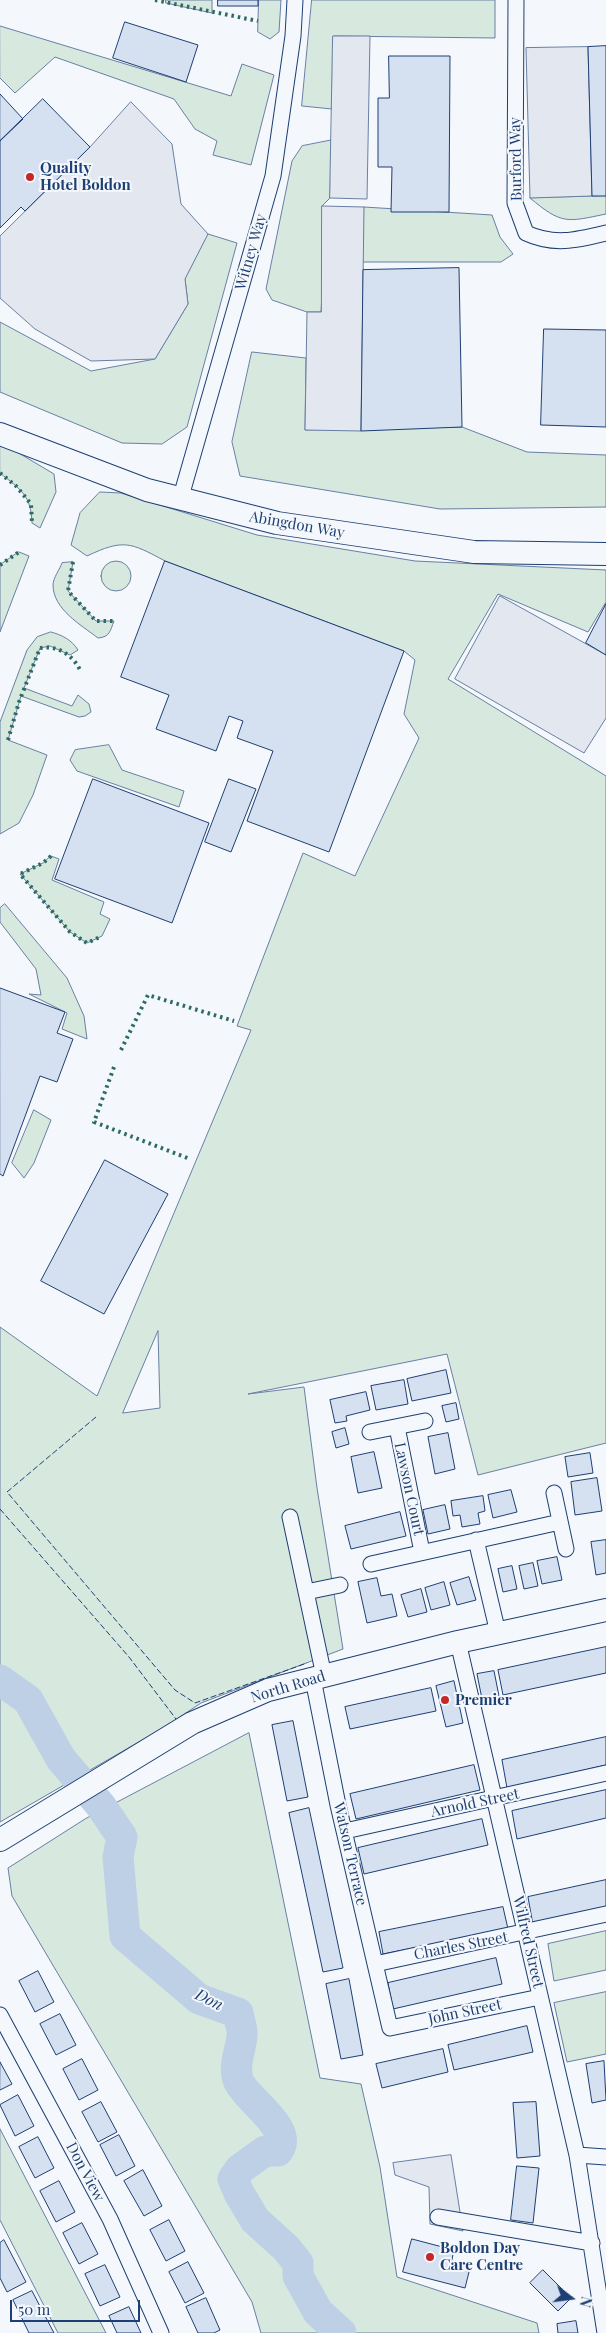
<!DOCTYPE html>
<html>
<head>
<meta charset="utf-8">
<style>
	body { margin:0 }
	#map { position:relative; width:606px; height:2333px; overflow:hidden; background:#f4f7fb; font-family:"Playfair Display",serif }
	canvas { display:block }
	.north { position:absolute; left:546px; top:2273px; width:50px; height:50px; -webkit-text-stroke:4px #f4f7fb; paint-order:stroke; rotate:105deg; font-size:14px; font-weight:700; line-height:20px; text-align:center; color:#1d3f73 }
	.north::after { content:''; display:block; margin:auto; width:18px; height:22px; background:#1d3f73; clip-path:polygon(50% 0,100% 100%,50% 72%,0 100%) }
	.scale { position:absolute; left:10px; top:2300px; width:130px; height:22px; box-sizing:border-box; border:2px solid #1d3f73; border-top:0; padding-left:6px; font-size:15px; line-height:18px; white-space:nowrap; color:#1d3f73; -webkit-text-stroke:4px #f4f7fb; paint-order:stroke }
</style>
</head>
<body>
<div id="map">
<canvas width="606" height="2333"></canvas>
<div class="north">N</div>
<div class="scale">50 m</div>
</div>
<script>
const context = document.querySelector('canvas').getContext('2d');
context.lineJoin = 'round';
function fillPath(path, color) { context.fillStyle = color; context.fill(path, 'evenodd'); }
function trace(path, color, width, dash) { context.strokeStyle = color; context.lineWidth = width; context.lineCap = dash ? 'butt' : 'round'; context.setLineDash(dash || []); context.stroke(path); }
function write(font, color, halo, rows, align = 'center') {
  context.font = font + ' "Playfair Display",serif'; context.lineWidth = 4; context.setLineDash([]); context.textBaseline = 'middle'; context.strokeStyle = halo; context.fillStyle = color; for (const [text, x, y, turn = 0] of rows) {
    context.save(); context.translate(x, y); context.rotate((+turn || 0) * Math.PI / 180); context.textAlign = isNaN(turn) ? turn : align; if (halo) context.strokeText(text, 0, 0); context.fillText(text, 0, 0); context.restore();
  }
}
const green = new Path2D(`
	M166 0H212V13L166 3Z
	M259 0H281L279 32 270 39 258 32Z
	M312 0H495V38L334 36 332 109 302 106Z
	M0 26 231 96 242 64 274 75 251 165 213 155 217 141 195 129 174 99 55 57 15 93 0 78Z
	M333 140 330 198 322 206 326 225 321 312H307L272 300 266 289 292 161 302 146Z
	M606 196V214C567 222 562 225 530 198Z
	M364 207 492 215 500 237 513 254 501 262H363Z
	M208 234 237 243 187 427 162 444 122 443 0 392V322L91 371 155 359 188 304 185 279Z
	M252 352 306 358 305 430 462 427 527 452 606 455V507L440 509 240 476 232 442Z
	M0 445 12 449 54 474 56 492 40 528 32 523C31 495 21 490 0 473Z
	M100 492 121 493 257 535 415 561 606 570V602L588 632 498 594 448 679 606 776V1443L478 1475 447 1354 248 1394 304 1387 317 1488 343 1649 201 1703 163 1728 0 1822V1327L97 1396 251 1030 237 1026 303 853 355 876 419 738 404 714 415 660 404 651 165 561C130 542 123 539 87 556L71 545 80 513ZM158 1331 160 1408 123 1413Z
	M19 552 29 556 0 632V565Z
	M101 576a15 15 0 1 1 30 0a15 15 0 1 1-30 0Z
	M73 562 68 591 96 621H114C110 631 110 637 98 638 81 625 53 609 53 585 53 578 60 569 62 563Z
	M51 632C62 635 72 640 78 650L70 655 50 646 40 648 24 688 72 706 78 695 89 704 91 712 85 716 79 717 21 696 8 740 47 755 33 795 19 823 0 834V722L27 650 37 637Z
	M109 745 122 770 184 791 179 807 77 771 70 760 75 750Z
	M51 856 59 859 52 880 104 902 100 914 110 919 102 936 87 943 70 932 20 874 43 863Z
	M5 904 67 978 84 1016 87 1039 62 1029 67 1013 29 994 41 995 36 969 0 922V908Z
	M34 1110 51 1120 34 1163 24 1178 12 1163Z
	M249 1733 320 2078 361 2084 380 2167 397 2277 537 2323 539 2333H261L252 2302 12 1896 8 1868 85 1819Z
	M606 1931V1970L554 1981 548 1944Z
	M606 1992V2054L567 2062 554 2003Z
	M0 2129 106 2333H58L0 2220Z`);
fillPath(green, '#d7e8df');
trace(green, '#687fa3', 1);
const parking = new Path2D(`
	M333 36H370L367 199 330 198Z
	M588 47 592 196 530 198 526 48Z
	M131 102 172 144 181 204 208 234 185 279 188 304 155 359 91 361 35 329 0 298V236L90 147Z
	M322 206 364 207 361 431 305 430 307 312H321Z
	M500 596 606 655V718L584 753 455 679Z
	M451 2155 463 2231 430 2224 429 2187 395 2175 393 2163Z`);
fillPath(parking, '#e3e8f0');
trace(parking, '#687fa3', 1);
trace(new Path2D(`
	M0 1680 28 1700 61 1759 101 1806 122 1837 118 1857 125 1936 199 1999 238 2013C239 2020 243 2029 242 2036 241 2050 232 2067 239 2082 248 2101 294 2128 278 2151H265L240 2169 233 2179 239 2193 255 2220 286 2248 298 2263V2276L318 2312 341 2333`), '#bed0e5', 31);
const building = new Path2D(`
	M218 0H258V6H218Z
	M125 22 198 45 186 82 113 58Z
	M606 46V196H592L588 47Z
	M389 56H450L449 212H391L392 167H378V98H389Z
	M0 94 23 119 0 141Z
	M43 99 90 147 25 211 21 207 0 228V141Z
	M459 268 462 427 361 431 363 270Z
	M544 329 606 330V427L541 425Z
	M165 561 404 651 329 852 247 821 273 751 237 738 243 721 229 716 216 751 156 729 169 695 121 677Z
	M606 604V655L586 643Z
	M93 779 209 823 172 923 55 879Z
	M229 779 256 789 231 852 205 842Z
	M0 988 65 1012 57 1033 73 1039 57 1082 40 1076 3 1176 0 1174Z
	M105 1160 168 1194 104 1314 41 1281Z
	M446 1370 451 1393 412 1401 407 1379Z
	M404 1380 408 1404 376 1410 371 1386Z
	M366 1392 370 1410 346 1416 347 1421 335 1423 330 1400Z
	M456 1403 459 1419 446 1422 442 1406Z
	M345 1428 349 1444 336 1448 332 1432Z
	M448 1433 455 1469 435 1474 428 1437Z
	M374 1452 382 1488 358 1493 351 1457Z
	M590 1453 593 1473 568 1477 565 1457Z
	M597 1478 602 1511 575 1515 571 1482Z
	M511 1490 517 1512 493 1518 488 1495Z
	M483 1496 485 1511 478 1513 480 1524 462 1527 460 1515 453 1516 451 1501Z
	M445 1505 450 1529 428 1534 423 1510Z
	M400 1512 406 1536 351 1549 345 1526Z
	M606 1540V1573L596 1575 591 1542Z
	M557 1557 562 1580 542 1584 537 1561Z
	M533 1563 538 1586 524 1589 519 1566Z
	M512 1566 517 1589 503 1592 498 1569Z
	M469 1577 476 1600 457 1605 450 1583Z
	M377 1578 381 1596 392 1594 397 1616 367 1623 358 1582Z
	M444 1582 450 1605 431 1610 425 1588Z
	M421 1589 427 1612 408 1617 401 1595Z
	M606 1647V1673L503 1695 498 1670Z
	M494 1671 499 1696 482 1699 477 1674Z
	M454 1681 463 1723 446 1727 436 1686Z
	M431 1688 436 1711 350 1729 345 1707Z
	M293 1721 308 1797 287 1801 272 1725Z
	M606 1737V1765L507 1788 502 1760Z
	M474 1765 480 1790 356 1819 350 1794Z
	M606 1790V1818L517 1839 512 1811Z
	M309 1808 343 1968 323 1972 289 1813Z
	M482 1819 488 1845 364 1874 358 1848Z
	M606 1880V1908L533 1925 528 1897Z
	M503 1907 508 1929 383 1954 379 1932Z
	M496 1958 502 1984 393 2009 388 1983Z
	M38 1971 54 2002 35 2012 19 1981Z
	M349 1979 363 2055 341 2059 326 1984Z
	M60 2014 76 2045 56 2055 40 2024Z
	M527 2026 533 2052 454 2070 448 2045Z
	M443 2049 448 2072 382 2088 376 2064Z
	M82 2059 98 2090 79 2100 63 2069Z
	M604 2061 606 2100 592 2103 586 2064Z
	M0 2062 12 2084 0 2090Z
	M18 2095 34 2126 15 2136 0 2105Z
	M101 2102 117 2132 98 2142 82 2112Z
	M536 2102 540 2156 517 2158 513 2103Z
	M119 2135 135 2166 116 2176 100 2145Z
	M38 2137 54 2168 35 2178 19 2147Z
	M517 2166 539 2168 533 2223 511 2220Z
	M143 2170 162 2206 144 2216 124 2181Z
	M59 2181 75 2212 56 2222 40 2191Z
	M169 2220 185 2251 166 2261 150 2230Z
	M82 2223 98 2254 79 2264 63 2233Z
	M412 2239 454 2250 451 2264 470 2268 465 2288 403 2272Z
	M4 2240 26 2282 7 2292 0 2278V2243Z
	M188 2262 204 2293 185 2303 169 2272Z
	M105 2265 120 2297 100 2306 85 2274Z
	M543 2270 571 2298 558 2311 530 2283Z
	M32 2291 54 2333H29L13 2300Z
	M206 2298 220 2330 214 2333H198L186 2307Z
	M129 2307 141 2333H117L109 2316Z
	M576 2321 578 2333H558L557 2324Z`);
fillPath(building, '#d5e0f0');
trace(building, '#1d3f73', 1);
const street = new Path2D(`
	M516 0 515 203 526 233C554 246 577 240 606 233
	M180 500 273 176 293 36 295 0
	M397 1427 422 1552
	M370 1432 425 1421
	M554 1493 566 1549
	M290 1517 324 1676
	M476 1540 498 1633
	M371 1564 560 1522
	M306 1592 340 1585
	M458 1642 577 2155 605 2333
	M313 1679 338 1805 390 2028 540 1997
	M345 1831 606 1773
	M375 1964 606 1914
	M0 2015 110 2219 161 2333
	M577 2155 606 2157
	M438 2217 592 2243`);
const secondary = new Path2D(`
	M0 434 147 490 277 523 474 552 606 554
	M0 1840 192 1723 268 1690 458 1642 606 1610`);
trace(street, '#1d3f73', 17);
trace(secondary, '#1d3f73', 24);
trace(street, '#f4f7fb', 15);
trace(secondary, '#f4f7fb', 22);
trace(new Path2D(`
	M155 0 258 21
	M0 473 16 486 31 504 32 523
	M73 562 68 591 96 621H114
	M0 565 19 552
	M8 740 19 702 40 648C59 645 74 656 81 672
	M51 856 43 863 20 874 70 932 87 943 102 936
	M121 1050 148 995 234 1021
	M114 1067 94 1122 190 1159`), '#2c6c60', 4, [2.5, 4]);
trace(new Path2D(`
	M96 1417 7 1492 175 1690 195 1703 307 1663
	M0 1509 129 1657 176 1719`), '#1d3f73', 1, [6, 2.5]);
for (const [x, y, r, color] of [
	[30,177,5,"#c62828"],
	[445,1700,5,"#c62828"],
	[430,2257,5,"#c62828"]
]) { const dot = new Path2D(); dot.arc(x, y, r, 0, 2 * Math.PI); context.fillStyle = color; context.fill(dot); trace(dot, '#f4f7fb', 2); }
write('15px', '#1d3f73', '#f4f7fb', [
	["Burford Way",516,159,-91],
	["Witney Way",251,252,-74],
	["Abingdon Way",297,525,10],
	["Lawson Court",409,1489,78],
	["North Road",288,1687,-17],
	["Arnold Street",475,1803,-12],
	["Watson Terrace",350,1854,77],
	["Wilfred Street",528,1942,77],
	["Charles Street",461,1946,-11],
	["John Street",465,2012,-12],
	["Don View",85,2172,62]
]);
write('bold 15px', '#1d3f73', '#f4f7fb', [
	["Quality",40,168],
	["Hotel Boldon",40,185],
	["Premier",455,1700],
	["Boldon Day",440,2248],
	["Care Centre",440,2265]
], 'left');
write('italic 16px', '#1d3f73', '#f4f7fb', [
	["Don",209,2000,26]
]);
</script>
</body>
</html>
